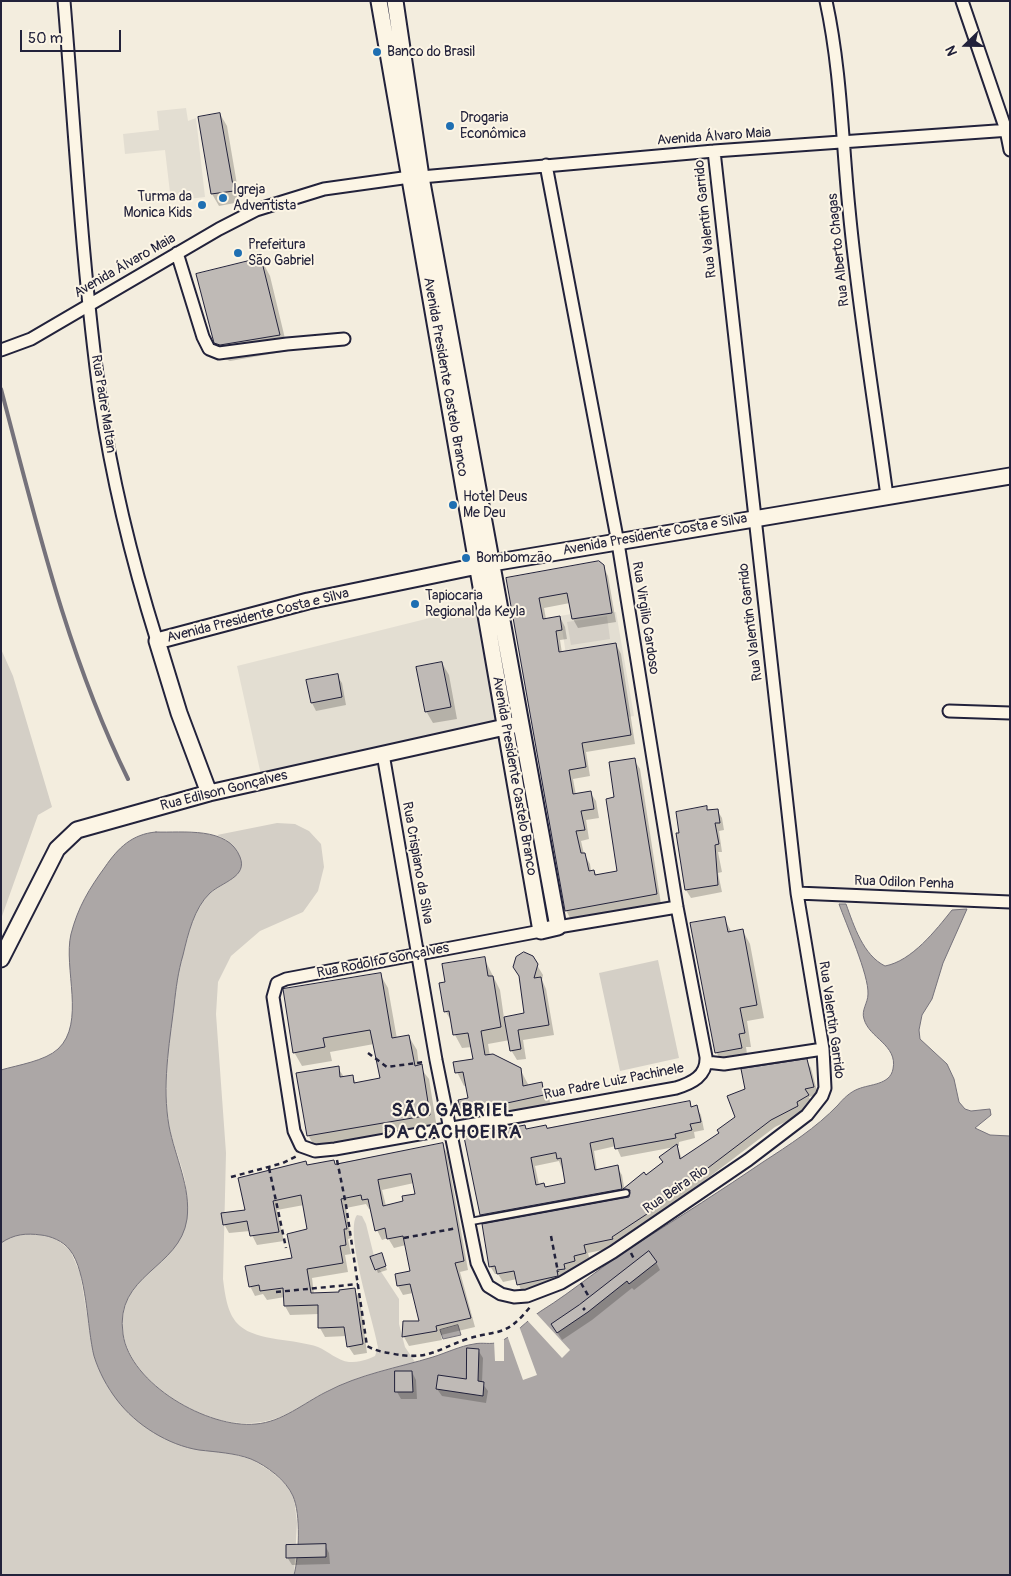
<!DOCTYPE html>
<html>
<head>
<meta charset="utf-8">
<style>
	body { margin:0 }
	#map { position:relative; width:1011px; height:1576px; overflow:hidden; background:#f3edde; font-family:Pangolin,sans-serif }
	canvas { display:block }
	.frame { position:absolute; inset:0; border:2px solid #22223b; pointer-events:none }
	.north { position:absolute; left:941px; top:20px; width:50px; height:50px; -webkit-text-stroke:4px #fcf5e5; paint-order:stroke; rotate:248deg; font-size:14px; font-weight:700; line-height:20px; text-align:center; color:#22223b }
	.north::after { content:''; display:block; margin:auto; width:18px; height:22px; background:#22223b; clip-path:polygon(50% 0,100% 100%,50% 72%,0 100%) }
	.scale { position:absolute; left:20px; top:30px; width:101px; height:22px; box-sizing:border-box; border:2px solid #22223b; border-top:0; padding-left:6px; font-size:15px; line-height:18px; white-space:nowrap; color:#22223b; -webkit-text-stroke:4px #fcf5e5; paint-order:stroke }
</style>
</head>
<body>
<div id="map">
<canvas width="1011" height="1576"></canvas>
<div class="frame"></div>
<div class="north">N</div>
<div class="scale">50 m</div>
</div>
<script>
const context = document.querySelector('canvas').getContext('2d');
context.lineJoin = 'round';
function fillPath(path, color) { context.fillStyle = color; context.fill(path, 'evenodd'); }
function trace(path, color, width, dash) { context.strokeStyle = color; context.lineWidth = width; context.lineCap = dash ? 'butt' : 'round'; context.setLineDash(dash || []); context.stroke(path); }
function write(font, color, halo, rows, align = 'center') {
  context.font = font + ' Pangolin,sans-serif'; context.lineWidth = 4; context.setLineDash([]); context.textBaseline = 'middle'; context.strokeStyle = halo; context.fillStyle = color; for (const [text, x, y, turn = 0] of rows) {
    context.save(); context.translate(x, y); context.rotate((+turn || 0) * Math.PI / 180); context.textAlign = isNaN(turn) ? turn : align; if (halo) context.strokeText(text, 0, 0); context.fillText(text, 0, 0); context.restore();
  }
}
fillPath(new Path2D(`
	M186 108 188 121 196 118 205 197 171 201 165 150 125 154 123 134 159 130 157 111Z
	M478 606 501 720 261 775 237 666Z
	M616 612 634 716 577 725 560 616 577 613 578 618Z`), '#e3ded2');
fillPath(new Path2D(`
	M607 616 610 639 571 645 567 622Z
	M1 649 13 676 52 807 38 815 1 919Z
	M277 823 295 824 309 831 321 844 324 867 318 891 303 912 260 931 231 956 218 982 216 1014 226 1153 223 1279C225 1294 227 1315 240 1326 257 1341 296 1339 318 1347 328 1351 338 1361 349 1362 360 1362 366 1360 375 1356L378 1347C374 1322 344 1232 357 1215L362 1216 366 1224 376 1264 399 1299V1324L405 1347 415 1362C386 1370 355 1377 327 1391 311 1399 297 1411 280 1417 240 1433 195 1416 162 1391 134 1370 113 1335 126 1300 131 1287 142 1281 149 1270 160 1254 166 1234 174 1217 178 1210 186 1198 186 1190 186 1172 172 1144 169 1125 161 1077 174 933 206 896 213 889 222 884 231 880L227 840 217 835Z
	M658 960 679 1058 620 1071 599 973Z
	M29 1234 52 1236 70 1250 80 1273 94 1357 110 1391 227 1453 251 1459 272 1472 287 1486 294 1497 297 1523 294 1575H1V1243L11 1236Z`), '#d4cfc6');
const water = new Path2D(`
	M156 832C183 833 228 826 240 857 248 877 222 882 210 893 194 908 188 934 183 955 178 972 176 988 174 1006 169 1046 162 1086 169 1126 175 1157 191 1187 187 1219 180 1269 114 1274 123 1334 130 1384 208 1429 256 1424 282 1422 304 1403 326 1392 360 1374 397 1368 433 1357 446 1353 460 1346 474 1344 482 1342 491 1345 499 1342 514 1336 527 1320 541 1311 575 1290 605 1263 640 1242 681 1216 722 1190 763 1162 789 1145 816 1128 838 1105 843 1099 850 1092 858 1089 870 1084 890 1085 893 1069 898 1045 869 1038 864 1019 861 1010 868 1003 868 994 869 975 846 924 839 904H846C854 926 863 955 885 966 912 961 936 930 952 910L967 909 943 963 932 999 922 1015 919 1030 920 1039 947 1064 954 1079 959 1102 965 1109 971 1111 990 1109 991 1115 975 1128 990 1135 1010 1136V1575H294C299 1556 301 1514 293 1496 286 1480 267 1466 251 1459 235 1453 216 1452 199 1450 168 1445 136 1425 117 1400 107 1387 99 1372 94 1356 87 1328 87 1272 70 1250 63 1241 51 1236 41 1235 26 1233 14 1234 1 1243V1070C18 1065 45 1061 58 1049 86 1023 63 968 71 934 78 907 89 889 105 867 118 848 132 834 156 832Z
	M458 1325 461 1335 443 1339 440 1330Z`);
fillPath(water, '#aca7a6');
trace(water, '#75727b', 1);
fillPath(new Path2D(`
	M535 1312 570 1350 562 1358 526 1319Z
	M519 1326 537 1375 523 1380 507 1335Z
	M504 1339V1361H495L494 1341Z`), '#f3edde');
fillPath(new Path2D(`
	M220 114 227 126 240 202 219 206 212 194 199 118Z
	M261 259 270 276 288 351 230 361 225 359 216 343Z
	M603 566 608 576 616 622 578 628 573 619 570 603 544 608 546 619 560 617 565 627 567 639 560 640 562 653 616 644 621 654 635 744 586 752 590 776 573 779 576 795 590 792 596 801 599 818 586 820 589 839 581 841 584 854 590 864 591 871H594L597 876 619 872 615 798 634 760 640 769 661 904 571 920 566 910 508 579Z
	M442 663 449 675 457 719 433 723 426 711Z
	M337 676 342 683 346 705 316 711 312 703 308 681Z
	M706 808 708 812 717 810 722 818 724 830 719 831 722 852H718L722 872 718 873 722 892 691 898 686 890 677 834H681Z
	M724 918 732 933 743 931 750 944 764 1018 747 1021 751 1047H746L748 1061 724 1065 716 1052Z
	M532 957 543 975 542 980 546 989 554 1035 523 1040 526 1059 517 1060 511 1050 510 1040 488 1044 490 1056 520 1069 529 1086 541 1083 549 1097 551 1108 470 1126 462 1112 470 1099 467 1085 464 1086 457 1072 474 1060 472 1047 462 1048 455 1035 453 1024 446 1012 441 984 446 983 484 958 500 990 504 1018 526 1014Z
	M380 974 388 988 397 1039 409 1037 417 1050 419 1066 429 1079 437 1128 316 1149 308 1135 338 1068 344 1077 352 1076 356 1083 382 1079 374 1044 330 1052 332 1061 302 1066 294 1052Z
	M806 1060 811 1068 818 1095 809 1097 812 1104 800 1111 802 1114 775 1127 617 1247 588 1253 590 1261 578 1264 579 1269 567 1272 568 1277 522 1293 517 1279 503 1282 498 1274H495L490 1266 487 1225 481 1215 524 1126 527 1130H547L689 1103 692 1108 696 1107 701 1115 704 1130 694 1132 695 1138 679 1142V1146H677L682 1159 721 1134 736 1117 746 1090ZM616 1146 621 1157 675 1147 664 1162 625 1189 630 1198 626 1199 622 1175 617 1167 597 1171 594 1151ZM559 1161 567 1184 545 1188 539 1185 535 1166Z
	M442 1144 447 1153 468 1270 460 1272 475 1327 441 1335 442 1340 409 1346 404 1337V1322L421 1323 413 1293 403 1295 398 1286 411 1272 406 1245 394 1248 388 1238 382 1240 377 1230 371 1209H369L366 1204 346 1208 351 1238 348 1239 351 1254 345 1255 348 1272 312 1278 314 1294 341 1293 354 1289 360 1299 367 1353 354 1355 348 1346 347 1336 325 1337 320 1328 319 1314 290 1315 285 1306V1297L267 1300 263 1294 255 1296 250 1286 294 1259 309 1230 304 1205 277 1210 284 1241 257 1245 250 1231 229 1233 224 1224 246 1211 308 1166 335 1165ZM414 1183 417 1195 405 1202 386 1206 382 1190Z
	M372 1258H383L387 1270 378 1273Z
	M656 1262 660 1270 634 1290 632 1288 592 1320 562 1340 557 1332 580 1306Z
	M478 1350 483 1358 482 1383 488 1391 486 1403 442 1396 437 1389 467 1381Z
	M412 1372 416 1380 417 1399H401L397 1392Z
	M325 1545 329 1553 330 1564 292 1565 287 1557Z`), '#0003');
trace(new Path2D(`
	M1 389C36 521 67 655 128 779`), '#75727b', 4);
const building = new Path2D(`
	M220 113 234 191 211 194 198 117Z
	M261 258 280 335 220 345 214 343 196 274Z
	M599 561 604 565 612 613 572 619 567 593 539 598 543 619 560 616 562 630 556 631 559 652 616 643 631 735 582 743 586 767 569 770 573 794 591 791 594 809 581 811 585 830 576 831 581 853H585L589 871 594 870 595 875 617 871 606 799 614 797 609 762 635 758 657 894 565 911 506 578Z
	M442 662 451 707 425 712 416 667Z
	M338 674 342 697 311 703 306 680Z
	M707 806V810L718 809 720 823H715L719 844 715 845 718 885 685 890 676 833H679L676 812Z
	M725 917 728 932 743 929 757 1005 740 1008 745 1033 739 1034 742 1048 715 1053 690 923Z
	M524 952 533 956 538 964 534 978 541 977 549 1025 518 1030 521 1049 510 1051 504 1017 524 1013 519 976 513 967 516 957Z
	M485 957 488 976H493L501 1027 481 1031 485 1055 493 1054 521 1068 523 1086 542 1082 544 1095 461 1113 458 1100 468 1098 463 1072 455 1073 453 1062 473 1059 468 1033 453 1035 449 1011 444 1012 439 983 445 982 442 964Z
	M381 973 392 1038 409 1035 415 1066 422 1064 430 1115 307 1136 296 1073 339 1066 340 1077 353 1075 354 1083 380 1078 370 1030 323 1038 325 1047 293 1053 283 989Z
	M807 1059 814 1087 805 1089 809 1095 797 1102 798 1106 771 1120 650 1212 612 1237 613 1239 584 1245 586 1253 574 1256 575 1261 564 1264 565 1269 557 1270 558 1276 517 1285 514 1271 497 1274 495 1266 489 1267 482 1224 629 1197 630 1190 623 1189 644 1172 646 1175 663 1162 659 1157 677 1144 680 1159 719 1133 717 1130 735 1117 727 1096 745 1089 741 1069Z
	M690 1101 691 1107 697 1105 701 1122 690 1124 692 1130 675 1134 676 1138 615 1149 613 1138 590 1143 595 1170 618 1165 622 1189 480 1215 464 1137 525 1125 526 1129 546 1125 547 1128ZM556 1153 557 1159 561 1158 565 1183 545 1187 544 1183 536 1185 531 1158Z
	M443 1143 464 1261 455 1263 471 1318 436 1326 437 1331 402 1337 403 1321H419L410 1284 397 1286 395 1274 410 1271 403 1236 387 1239 385 1228 375 1231 368 1199 362 1200 361 1195 341 1199 347 1229H344L346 1245 340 1246 343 1263 307 1269 311 1293 339 1292V1290L355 1288 363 1344 347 1347 344 1327 318 1328V1305L284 1306 283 1288 260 1291 259 1285 249 1287 245 1266 292 1258 287 1234 307 1229 301 1195 273 1201 279 1232 250 1236 247 1221 223 1225 221 1213 245 1210 238 1178 306 1161 307 1165 334 1160 335 1164ZM411 1174 415 1194 402 1196 403 1201 383 1206 378 1180Z
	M649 1251 657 1262 629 1284 627 1281 588 1312 557 1333 551 1324 579 1305Z
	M382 1253 386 1266 375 1270 370 1257Z
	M467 1348 479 1349 478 1381 484 1382 483 1396 436 1389 438 1375 466 1379Z
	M395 1371H412L413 1392H395Z
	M326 1544V1557L286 1558V1545Z`);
fillPath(building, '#bfbab6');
trace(building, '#22223b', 1);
const service = new Path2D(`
	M468 1222 626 1193`);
const minor = new Path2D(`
	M64 1C75 133 82 266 100 398 112 480 132 561 157 641
	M826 1C841 70 842 140 849 209 858 305 874 400 887 496
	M962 1 1006 130 1010 150
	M421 177 714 151 1010 130
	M177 253 203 337 209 349 219 353 287 344 344 339
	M1 350 31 339 219 229 256 210 324 189 410 177
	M949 711 1010 713
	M383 754 436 1060 477 1263 488 1286 501 1294 514 1297 527 1296 561 1283 613 1252 748 1160 807 1115 822 1096 825 1088 823 1049 797 893 714 151
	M797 893 1010 902
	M558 927 677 907
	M541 931 286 979 277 983 273 997 294 1131 301 1146 315 1151 335 1149 676 1088C692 1083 707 1076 706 1057L677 907 618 543 546 165
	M706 1062 724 1064 823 1049`);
const tertiary = new Path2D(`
	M379 1 541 931 558 927 421 177 395 1
	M209 793 179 713 157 641 308 601 492 563 1010 476
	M1 959 57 849 77 830 209 793 514 725`);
trace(service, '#22223b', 9);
trace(minor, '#22223b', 15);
trace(tertiary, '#22223b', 19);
trace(new Path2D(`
	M368 1053 387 1067 424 1062
	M337 1160 346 1205 367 1346C374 1350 382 1352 389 1353 428 1361 433 1351 467 1339 499 1329 505 1338 530 1307
	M269 1168 286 1248
	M231 1177 283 1163 297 1156
	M551 1236 558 1272
	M404 1238 457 1228
	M631 1253 635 1261
	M581 1283 589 1297
	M276 1292 358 1284
	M583 1310 585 1308`), '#22223b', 2.5, [5, 4]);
trace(service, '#fcf5e5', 5.5);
trace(minor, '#fcf5e5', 11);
trace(tertiary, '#fcf5e5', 15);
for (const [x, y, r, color] of [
	[377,52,5,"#1f6fb2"],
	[450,126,5,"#1f6fb2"],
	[223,198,5,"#1f6fb2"],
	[202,205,5,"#1f6fb2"],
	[238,253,5,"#1f6fb2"],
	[453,505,5,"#1f6fb2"],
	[466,558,5,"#1f6fb2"],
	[415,604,5,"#1f6fb2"]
]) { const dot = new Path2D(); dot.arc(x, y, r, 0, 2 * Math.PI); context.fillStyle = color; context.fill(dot); trace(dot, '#fcf5e5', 2); }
write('14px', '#22223b', '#fcf5e5', [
	["Banco do Brasil",387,52],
	["Drogaria",460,118],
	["Econômica",460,134],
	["Igreja",233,190],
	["Adventista",233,206],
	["Turma da",192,197,"right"],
	["Monica Kids",192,213,"right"],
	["Prefeitura",248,245],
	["São Gabriel",248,261],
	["Hotel Deus",463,497],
	["Me Deu",463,513],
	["Bombomzão",476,558],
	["Tapiocaria",425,596],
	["Regional da Keyla",425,612]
], 'left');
write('14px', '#22223b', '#fcf5e5', [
	["Avenida Álvaro Maia",714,137,-4],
	["Rua Valentin Garrido",706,219,-96],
	["Rua Alberto Chagas",839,250,-96],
	["Avenida Álvaro Maia",125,266,-30],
	["Avenida Presidente Castelo Branco",445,377,80],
	["Rua Padre Maltan",103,404,81],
	["Avenida Presidente Costa e Silva",655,535,-10],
	["Avenida Presidente Costa e Silva",258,616,-14],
	["Rua Virgilio Cardoso",645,618,81],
	["Rua Valentin Garrido",751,622,-97],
	["Avenida Presidente Castelo Branco",514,776,80],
	["Rua Edilson Gonçalves",224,791,-14],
	["Rua Crispiano da Silva",417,863,80],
	["Rua Odilon Penha",904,883,2],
	["Rua Rodolfo Gonçalves",383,961,-11],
	["Rua Valentin Garrido",831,1020,82],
	["Rua Padre Luiz Pachinele",614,1082,-11],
	["Rua Beira Rio",676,1190,-34]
]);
context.letterSpacing = '1px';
write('bold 19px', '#22223b', '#fcf5e5', [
	["SÃO GABRIEL",453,1111],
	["DA CACHOEIRA",453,1133]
]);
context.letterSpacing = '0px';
</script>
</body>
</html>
